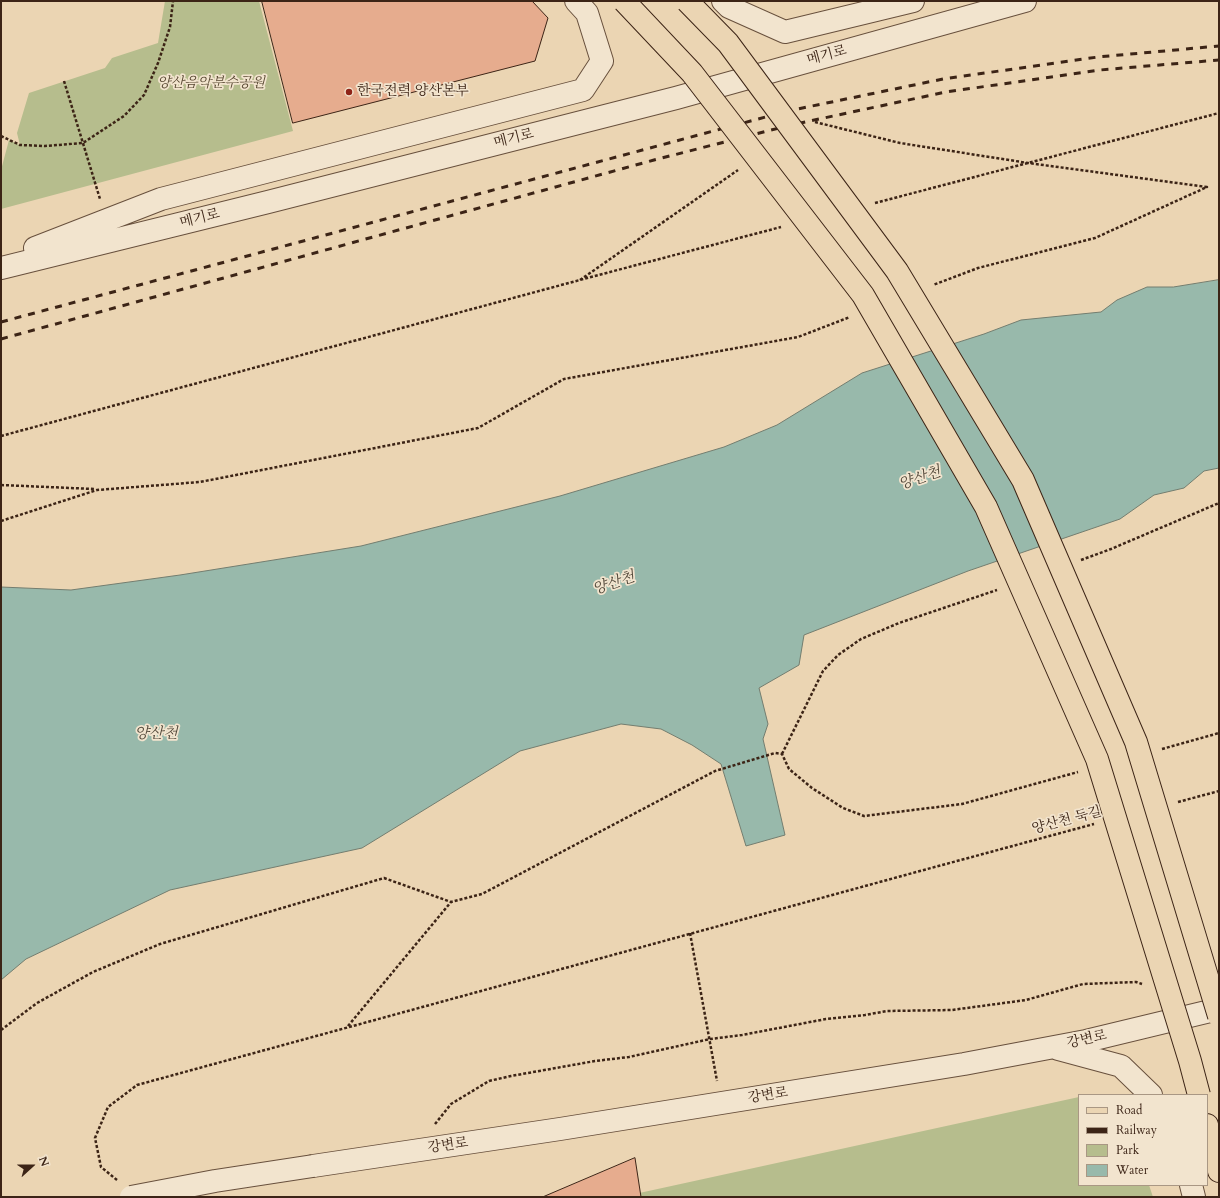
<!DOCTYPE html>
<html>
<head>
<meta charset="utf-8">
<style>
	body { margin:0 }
	#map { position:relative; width:1220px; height:1198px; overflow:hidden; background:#ebd5b3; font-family:Cardo,serif }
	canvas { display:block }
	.frame { position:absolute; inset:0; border:2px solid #3c2416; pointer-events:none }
	.legend { position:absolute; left:1078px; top:1094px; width:130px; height:92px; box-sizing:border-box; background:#f2e4ce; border:1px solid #a99784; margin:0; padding:5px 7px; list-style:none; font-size:12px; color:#3c2416 }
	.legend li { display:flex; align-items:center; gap:8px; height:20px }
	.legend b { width:20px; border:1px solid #a99784 }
	.north { position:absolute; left:12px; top:1146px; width:40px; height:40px; -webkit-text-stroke:3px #f2e4ce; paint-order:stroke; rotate:69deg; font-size:11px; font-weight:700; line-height:16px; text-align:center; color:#3c2416 }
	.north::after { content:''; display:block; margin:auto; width:14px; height:18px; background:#3c2416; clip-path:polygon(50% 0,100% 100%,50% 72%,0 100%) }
</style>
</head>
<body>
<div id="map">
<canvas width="1220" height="1198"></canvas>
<div class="frame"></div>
<ul class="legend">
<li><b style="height:5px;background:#ebd5b3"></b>Road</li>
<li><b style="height:5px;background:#3c2416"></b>Railway</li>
<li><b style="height:11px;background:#b6bd8d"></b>Park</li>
<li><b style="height:11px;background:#98b9ab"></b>Water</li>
</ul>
<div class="north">N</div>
</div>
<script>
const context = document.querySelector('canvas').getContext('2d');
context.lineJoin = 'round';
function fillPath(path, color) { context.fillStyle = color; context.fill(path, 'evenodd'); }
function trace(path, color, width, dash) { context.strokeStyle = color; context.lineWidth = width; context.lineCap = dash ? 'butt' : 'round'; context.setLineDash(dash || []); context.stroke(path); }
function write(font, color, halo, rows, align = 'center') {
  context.font = font + ' Cardo,"Noto Serif KR",serif'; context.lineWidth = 3.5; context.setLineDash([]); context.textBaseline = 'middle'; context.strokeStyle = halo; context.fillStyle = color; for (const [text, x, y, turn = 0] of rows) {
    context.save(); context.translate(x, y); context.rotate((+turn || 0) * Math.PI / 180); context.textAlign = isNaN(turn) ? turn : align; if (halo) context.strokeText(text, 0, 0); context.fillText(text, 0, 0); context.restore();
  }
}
fillPath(new Path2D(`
	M165 1H259L293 131 1 209V170L9 140 20 145 17 133 29 93 105 68 112 58 158 43Z
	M1079 1097V1185H1149L1153 1197H621Z`), '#b6bd8d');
const water = new Path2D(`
	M1219 280V468L1204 471 1184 488 1154 495 1120 519 968 571 804 635 799 665 759 688 768 724 763 739 785 835 746 846 721 764 692 745 661 729 621 724 520 751 362 848 170 890 26 959 1 980V587L71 590 180 575 361 546 560 496 724 447 777 425 862 373 984 334 1021 320 1101 312 1117 300 1147 287H1173Z`);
fillPath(water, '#98b9ab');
trace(water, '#737d6f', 1);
const building = new Path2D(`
	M262 1H532L548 18 535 61 293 123Z
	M635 1158 641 1197H543Z`);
fillPath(building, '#e6ac8e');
trace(building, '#3c2416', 1);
const minor = new Path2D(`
	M723 1 729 7 785 32 913 1
	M35 248 161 199 583 90 602 61 587 13 576 1
	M1 268 268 202 676 98 1025 1
	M1058 1049 1121 1066 1151 1095
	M313 1166 560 1129 964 1064 1086 1041 1219 1009
	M1191 1185 1194 1197`);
const major = new Path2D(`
	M1207 1125 1219 1171`);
trace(minor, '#68503d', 24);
trace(major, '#3c2416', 24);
trace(new Path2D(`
	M64 81 100 199
	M815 122 900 143 1028 163 1207 187 1095 238 978 268 933 285
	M1 136 20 145 45 146 83 143 124 116 144 95 158 63 170 27 173 1
	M875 203 1219 113
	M580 280 738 170
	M1 436 591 277 781 227
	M1 485 94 489
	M1 521 97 490 200 482 478 428 564 379 798 337 850 317
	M1081 560 1111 549 1219 503
	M1162 749 1219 733
	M782 754 823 671 838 655 861 639 899 623 997 590
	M1178 802 1219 791
	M690 933 717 1081
	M348 1026 451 902 482 894 715 771 775 753 782 754 789 769 812 788 843 808 864 816 962 804 1078 772
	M1 1030 37 1003 93 972 160 944 384 878 451 902
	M435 1124 451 1104 489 1081 511 1076 595 1061 629 1057 710 1039 742 1035 826 1019 865 1015 887 1011 952 1010 1026 1000 1083 984 1136 982 1142 984
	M117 1180 101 1167 95 1138 108 1107 137 1085 920 871 1094 824`), '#3c2416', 2.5, [3, 2]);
trace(minor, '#f2e4ce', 22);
trace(major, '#ebd5b3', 22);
trace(new Path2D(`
	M1 322 788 111 943 79 1098 57 1219 46
	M1 339 654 160 791 125 946 92 1100 70 1219 60`), '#3c2416', 3, [7, 7]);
const minorBridge = new Path2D(`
	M131 1197 215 1181 313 1166`);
const majorBridge = new Path2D(`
	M624 1 692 73 863 295 986 507 1097 759 1190 1061 1199 1095
	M687 1 728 43 897 271 1023 480 1136 742 1219 1016`);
trace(minorBridge, '#68503d', 24, []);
trace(majorBridge, '#3c2416', 24, []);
trace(minorBridge, '#f2e4ce', 22);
trace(majorBridge, '#ebd5b3', 22);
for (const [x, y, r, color] of [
	[349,92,4,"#8f2418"]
]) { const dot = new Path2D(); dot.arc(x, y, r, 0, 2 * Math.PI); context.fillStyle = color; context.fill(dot); trace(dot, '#f2e4ce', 1.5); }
write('14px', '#3c2416', '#f2e4ce', [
	["메기로",827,56,-15],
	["메기로",514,139,-14],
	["메기로",200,219,-14],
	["양산천 둑길",1067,821,-15],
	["강변로",1087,1040,-12],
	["강변로",768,1096,-9],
	["강변로",448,1146,-8]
]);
write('italic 14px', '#5a4a34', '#f2e4ce', [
	["양산음악분수공원",211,84]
]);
write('14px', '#3c2416', '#f2e4ce', [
	["한국전력 양산본부",357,92]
], 'left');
write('italic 15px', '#53493b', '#f2e4ce', [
	["양산천",920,479,-19],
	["양산천",614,584,-19],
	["양산천",156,735]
]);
</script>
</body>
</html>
